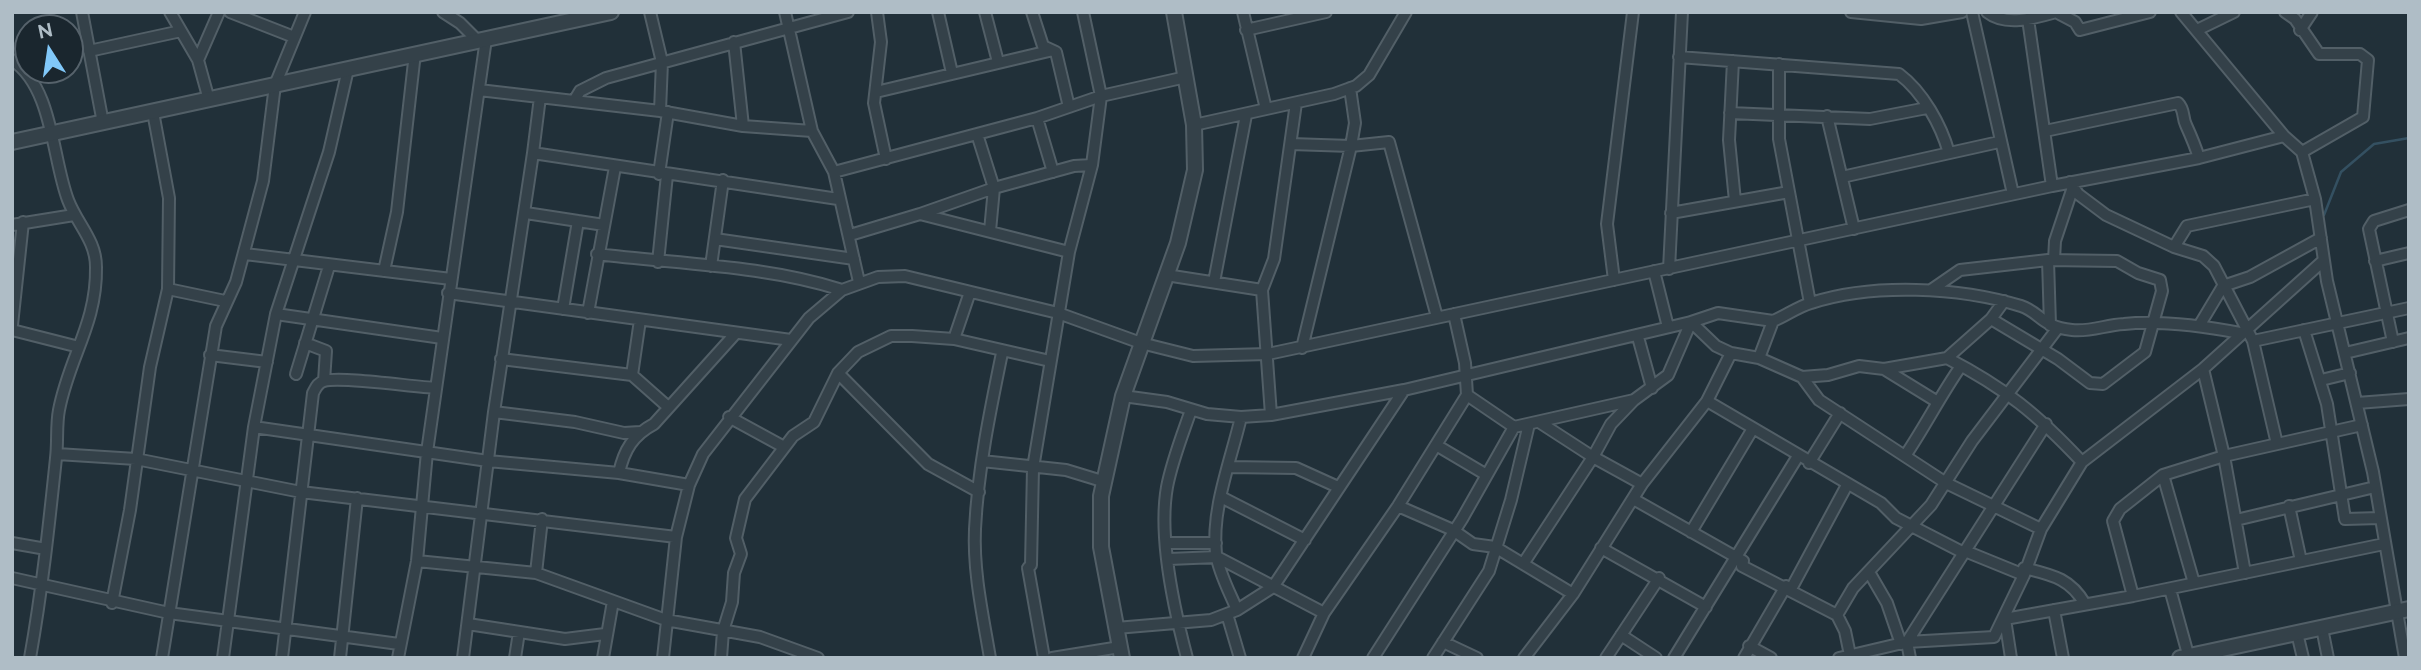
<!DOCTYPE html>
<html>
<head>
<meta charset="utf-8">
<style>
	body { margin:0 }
	#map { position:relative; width:2421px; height:670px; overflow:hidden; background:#213039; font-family:Raleway,sans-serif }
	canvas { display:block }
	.frame { position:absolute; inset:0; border:14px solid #afbdc6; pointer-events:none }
	.north { position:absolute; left:14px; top:14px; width:70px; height:70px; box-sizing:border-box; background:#1a262e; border:2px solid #56626b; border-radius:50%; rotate:348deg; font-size:19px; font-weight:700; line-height:28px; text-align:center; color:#afbdc6 }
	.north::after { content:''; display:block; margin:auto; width:24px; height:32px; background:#81c8f9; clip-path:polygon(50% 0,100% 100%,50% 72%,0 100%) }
</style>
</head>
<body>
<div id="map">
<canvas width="2421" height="670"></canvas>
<div class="frame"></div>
<div class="north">N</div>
</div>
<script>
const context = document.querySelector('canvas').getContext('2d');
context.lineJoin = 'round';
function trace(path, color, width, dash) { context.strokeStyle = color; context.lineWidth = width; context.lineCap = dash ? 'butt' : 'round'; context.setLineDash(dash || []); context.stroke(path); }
trace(new Path2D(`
	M2324 215 2341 172 2374 144 2409 138`), '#345061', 2.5);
const minor = new Path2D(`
	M82 12 103 123
	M170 12 198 60 209 100
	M230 12 294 37
	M443 12 460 23 478 41
	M650 12 662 62 660 111
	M785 12 812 131 834 172 859 282
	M877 12 881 42 874 103 886 159
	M938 12 952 73
	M985 12 998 62
	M1032 12 1043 46 1056 52 1069 107
	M1243 12 1266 109
	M1851 12 1921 19 1962 12
	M1972 12 2013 194
	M1987 12C2006 27 2035 18 2056 12
	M2056 12 2075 22 2080 30 2150 12
	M2181 12 2284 136 2302 152 2315 199 2327 281 2373 472 2405 658
	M2285 12 2295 19 2319 54H2360L2368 60 2363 117 2302 152
	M2028 19 2052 186
	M1246 30 1326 12
	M2197 30 2234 12
	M2300 30 2312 12
	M734 42 743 126
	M89 51 181 31
	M1679 57 1899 74C1923 92 1941 125 1949 153
	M12 60C53 87 52 158 68 200 77 224 96 240 96 267 97 324 69 357 59 410 56 425 58 442 56 458 49 525 42 591 30 658
	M198 60 219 12
	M1733 61 1729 140 1735 201
	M1779 64V139L1810 303
	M479 90 660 111 743 126 812 131
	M876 92 1049 51
	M574 101 580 91 606 78 848 12
	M1730 113 1870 119 1927 108
	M1827 116 1854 229
	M1037 118 1053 172
	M1194 125 1334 94 1356 86 1369 75 1406 12
	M2045 131 2178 103C2185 110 2182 117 2186 125 2191 136 2195 145 2199 158
	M977 134 994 188 990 231
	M1291 144 1351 146 1389 142 1437 317
	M533 153 540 97
	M834 172 1037 118 1101 96 1186 77
	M659 174 668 112
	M1842 177 1999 142
	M2070 182 2078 194 2106 215 2174 247 2203 256 2214 266 2253 341 2277 444
	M526 213 604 225
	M1671 213 1789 192
	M920 214 994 188 1074 166 1092 165
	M12 225 74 215
	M850 235 920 214 1069 252
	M715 239 854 259
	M2174 247 2187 226 2315 199
	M245 254 451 279
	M597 254C677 264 764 265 842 290
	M2048 260 2050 325
	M2054 260 2055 241 2073 187
	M2375 261 2409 253
	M658 262 667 175
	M711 266 723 180
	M1669 269 1682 12
	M384 271 397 212 415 53
	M1654 271 1668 327
	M1166 275 1262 290
	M1614 280 1607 224 1633 12
	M1214 282 1246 115
	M168 289 225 301
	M1931 290 1960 270 2048 260 2117 261 2138 273 2160 280 2162 291 2145 352 2103 384 2090 383 2058 359 1991 319
	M448 293 791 340
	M563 309 578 221
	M588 313 615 167
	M276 314 442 338
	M12 325 23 222
	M2199 326 2223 286 2250 277 2321 238
	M12 330 79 347
	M2304 330 2327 404 2345 519 2380 518
	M1638 337 1652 388
	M954 339 970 292
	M2253 341 2409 308
	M2393 342 2369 229 2374 221 2409 210
	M305 343 326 351 324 381
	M1302 348 1351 146 1355 123 1350 88
	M2345 353 2409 338
	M210 355 267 362
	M1759 358 1773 321C1786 316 1797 307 1811 303 1873 283 1959 287 2021 306 2040 312 2041 327 2072 330 2091 332 2105 325 2124 324 2162 320 2203 326 2240 333
	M1947 358C2005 388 2037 414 2082 462
	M501 359 632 375 667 406
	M1884 369 1936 401
	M2203 369 2224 456 2245 573
	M838 373 928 464 979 492
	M296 374 329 266
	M632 375 640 320
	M1802 377 1819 400 1946 483 2041 529
	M2321 380 2350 373
	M1467 395 1514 427 1634 400 1611 424 1593 457 1539 422
	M1123 396 1167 402 1207 414 1241 417 1271 415 1404 390 1691 322 1716 346 1731 353 1759 358 1802 377 1828 375 1859 366 1884 369 1947 358 1991 319 2004 301
	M1634 400 1668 375 1691 322 1718 313 1773 321
	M1707 401 1881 503 1896 518 1964 553
	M2357 403 2409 399
	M494 412 575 422 624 433 640 432
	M1271 415 1262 290 1274 259 1296 103
	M729 417 784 447
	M254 427 488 461 619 473 689 485
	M1436 445 1485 474
	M57 454 136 459 301 492 676 537
	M1905 456C1926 425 1940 396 1961 366
	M982 461 1066 470 1102 481
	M1809 463 1840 413
	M1229 467 1296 468 1338 487
	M619 473C624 450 633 435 654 424L736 333
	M2163 475 2194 583
	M1221 497 1305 540
	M1635 500 1743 561 1742 566 1837 615
	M1398 506 1453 530 1473 544 1495 547 1573 594
	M2289 506 2301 561
	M2236 520 2375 487
	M1691 532 1752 430
	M12 543 46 549
	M1167 543H1216
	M1601 548 1706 607
	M1965 551 2024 575
	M1169 559 1217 557 1324 613
	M417 561 536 573 666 620 760 637 818 658
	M1523 564 1593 457 1642 484
	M2024 568C2052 575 2070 578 2085 604
	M1869 572 1887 603 1901 644
	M536 573 542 519
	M12 578 169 613 399 644
	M1791 589 1847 485
	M2170 589 2189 658
	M2133 596 2113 521 2120 509 2163 475 2224 456 2362 425
	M112 603 130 510 150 367 168 289 169 198 153 112
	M1237 610C1230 593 1219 573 1216 554 1211 509 1231 460 1241 417
	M2054 610 2063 658
	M1227 614 1240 658
	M468 624 565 639 605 634
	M1116 628 1211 620 1237 610 1273 587 1404 390
	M2322 628 2328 658
	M2297 633 2303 658
	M1621 635 1656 658
	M1443 642 1477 658
	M1749 646 1771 658
	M1850 655 1845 631 1837 615 1853 588 1931 505 1972 441 2057 329
	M162 658 216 326 236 282 263 181 275 85 305 12
	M223 658 254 427 276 314 329 152 348 69
	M282 658 313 393C316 388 317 383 324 381 341 376 413 387 436 388
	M340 658 357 498
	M398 658 417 561 427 452 486 39
	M463 658 494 412 533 153 838 199
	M515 658 519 632
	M603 658 613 601
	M663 658 676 537 689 485 703 454 809 318 842 290 878 277 905 276 1058 313 1141 343 1193 356 1268 354 2052 186 2199 158 2284 136
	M721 658 723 631 732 602 734 573 741 554 736 538 745 499 793 436 814 422 838 373 858 352 891 336H912L954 339 1050 361
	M990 658C983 616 973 572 975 529 978 469 990 411 1002 353
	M1044 658 1028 568 1031 565 1033 468 1069 252 1092 165 1101 96 1083 12
	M1052 658 1120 647
	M1187 658C1174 609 1158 537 1167 487 1172 461 1182 436 1191 410
	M1303 658 1324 613 1398 506 1467 395 1465 363 1454 314
	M1373 658 1462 519 1514 427
	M1433 658 1489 571 1511 500 1529 424
	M1524 658 1573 594 1642 484 1707 401 1731 353
	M1606 658 1659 578
	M1674 658 1798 456
	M1744 658 1786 586
	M1839 658 1907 642 2046 424
	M1910 658 1907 642 1994 637 2024 575 2041 529 2082 462 2203 369 2323 261
	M2011 658 2005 619 2133 596 2384 544`);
const tertiary = new Path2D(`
	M12 142 611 12
	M1122 658 1101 547V496L1123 396 1178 243 1195 170 1194 125 1174 12
	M2180 658 2409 609`);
trace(minor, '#525f67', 14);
trace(tertiary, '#525f67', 18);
trace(minor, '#344149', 10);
trace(tertiary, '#344149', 14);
</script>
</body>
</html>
